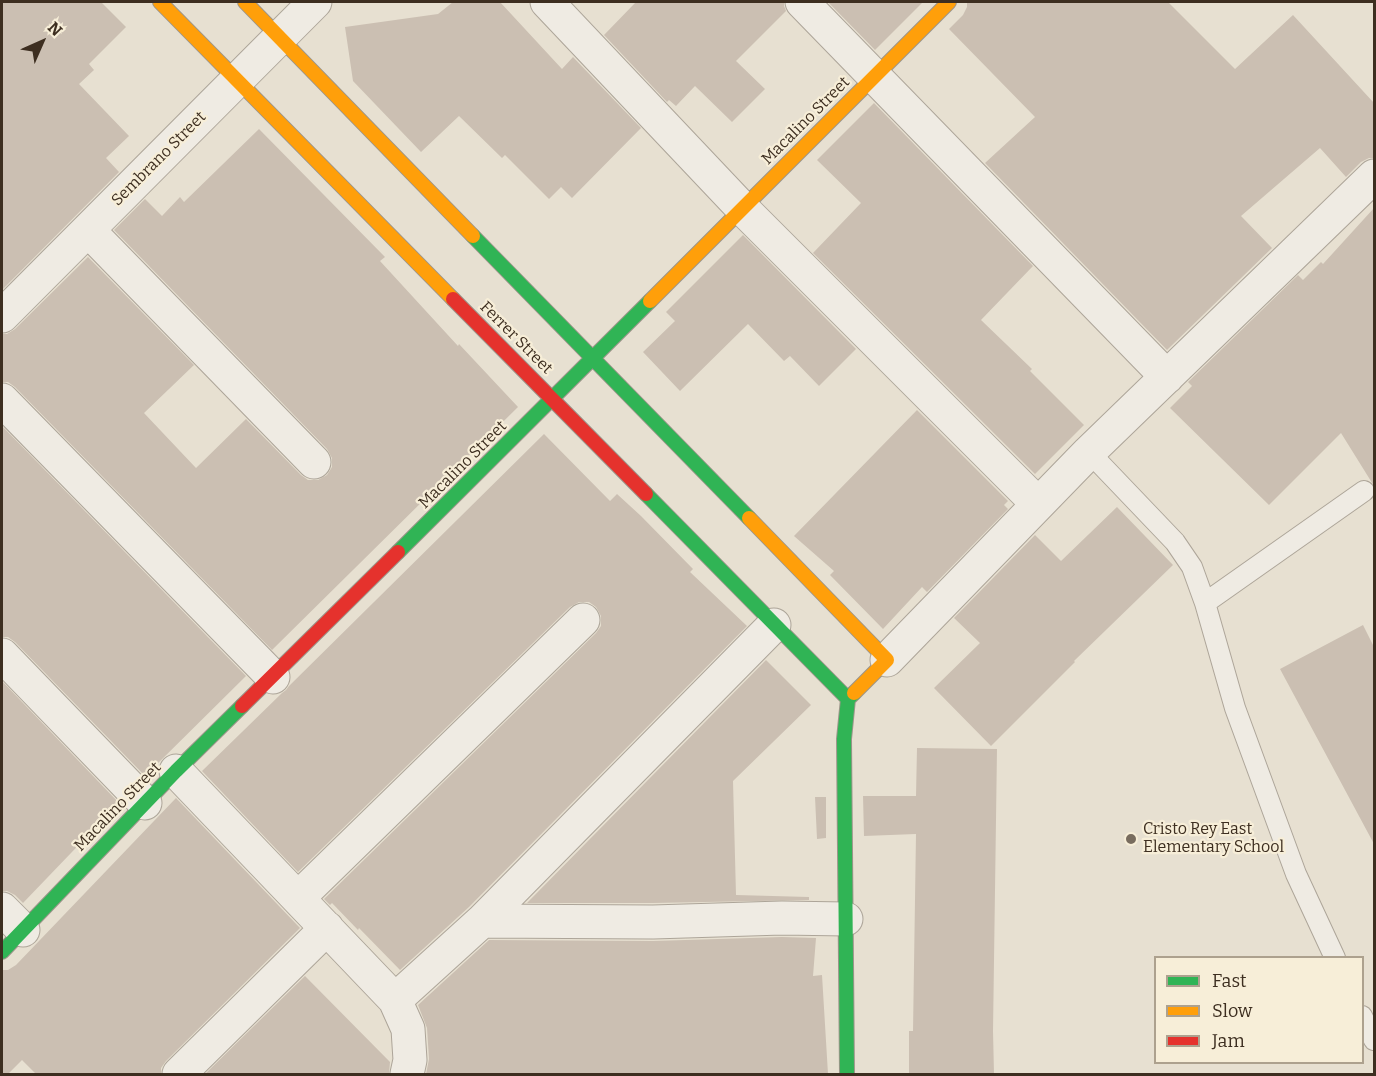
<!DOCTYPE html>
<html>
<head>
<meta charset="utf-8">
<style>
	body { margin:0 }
	#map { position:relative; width:1376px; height:1076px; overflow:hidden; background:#e7e0d1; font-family:Bitter,serif }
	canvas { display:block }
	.frame { position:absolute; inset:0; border:3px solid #3d2e20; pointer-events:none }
	.legend { position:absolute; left:1154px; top:956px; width:210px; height:108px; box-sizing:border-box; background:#f7eed8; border:2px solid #ada18e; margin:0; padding:8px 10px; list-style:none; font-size:18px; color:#3d2e20 }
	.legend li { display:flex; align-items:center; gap:12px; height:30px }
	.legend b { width:30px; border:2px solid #ada18e }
	.north { position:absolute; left:12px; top:12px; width:60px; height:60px; -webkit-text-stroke:4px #f7eed8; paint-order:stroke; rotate:45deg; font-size:16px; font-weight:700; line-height:24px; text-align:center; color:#3d2e20 }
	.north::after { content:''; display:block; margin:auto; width:21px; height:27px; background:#3d2e20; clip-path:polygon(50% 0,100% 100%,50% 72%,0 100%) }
</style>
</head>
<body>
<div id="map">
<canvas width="1376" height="1076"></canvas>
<div class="frame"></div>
<ul class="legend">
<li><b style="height:8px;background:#30b455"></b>Fast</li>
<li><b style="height:8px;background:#ff9f0a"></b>Slow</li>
<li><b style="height:8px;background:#e5322d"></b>Jam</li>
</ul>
<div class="north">N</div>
</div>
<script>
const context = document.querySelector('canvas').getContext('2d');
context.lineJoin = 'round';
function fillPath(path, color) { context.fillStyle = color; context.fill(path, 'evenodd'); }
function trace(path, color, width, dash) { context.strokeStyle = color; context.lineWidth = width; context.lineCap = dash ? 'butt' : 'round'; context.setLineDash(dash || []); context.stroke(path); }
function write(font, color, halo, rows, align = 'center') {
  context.font = font + ' Bitter,serif'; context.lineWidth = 4.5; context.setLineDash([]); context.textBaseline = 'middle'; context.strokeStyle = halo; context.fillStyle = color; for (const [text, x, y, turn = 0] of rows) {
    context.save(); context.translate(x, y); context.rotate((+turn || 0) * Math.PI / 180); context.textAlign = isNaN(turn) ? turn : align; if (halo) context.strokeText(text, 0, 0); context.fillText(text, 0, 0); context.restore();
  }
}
fillPath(new Path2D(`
	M2 2H101L126 27 89 64 94 70 79 84 129 136 106 158 119 172 2 290Z
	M453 2H500L562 69 573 57 641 128 572 198 561 187 549 199 505 155 502 158 459 116 421 152 353 81 345 27 438 14Z
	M636 2H784V6L786 11 736 61 765 89 732 122 695 86 676 106 669 100 667 102 604 35Z
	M828 2H923L875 50Z
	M967 2H1168L1235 69 1293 15 1374 103V158H1369L1361 162 1346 177 1320 148 1241 216 1272 248 1167 350 985 163 1035 117 949 29 963 15 967 7Z
	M874 103 1033 266 981 320 1032 369 1030 371 1084 425 1035 474 813 253 861 203 817 160Z
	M259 129 385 257 380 261 458 346 459 344 518 407 272 650 15 387 8 382H2V334H7L15 329 88 257 194 365 144 413 196 468 246 419 301 475 308 480H318L327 475 332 467V458L327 449 114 230 145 199 162 216 180 197 184 202Z
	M1374 208V486L1341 433 1269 505 1170 408 1192 386 1188 382 1298 275 1303 280 1321 262 1323 264Z
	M743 235 856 349 819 386 790 356 784 361 748 324 680 391 643 352 675 321 666 312Z
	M917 410 1008 501 1004 505 1008 509 927 592 922 587 883 629 830 575 834 571 794 536Z
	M2 426 246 676 145 776 15 642 8 637H2Z
	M544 434 610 501 617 494 641 516 693 569 690 572 747 626 469 907 400 970 359 928 358 930 332 903 330 905 324 899 596 633 601 626V616L596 607 589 602H579L570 607 298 872 202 771 282 693 286 690 289 686Z
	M1117 507 1173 565 1074 661 1075 662 991 746 934 688 980 643 954 618 1035 535 1061 561Z
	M1363 625 1374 647V844L1280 669Z
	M766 660 811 705 733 781 736 895 809 897V900L653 903H527Z
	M2 681 119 803 23 903 15 895 7 891H2Z
	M917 748 997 749 993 1031 994 1074H909V1031H913L916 834 864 836 863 796H916Z
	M815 797H826V838L817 839Z
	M176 798 300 928 166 1061 161 1068V1074H36L22 1060 8 1074H2V970H8L16 965Z
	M782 937 816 938 813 976 822 975 828 1074H426L429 1059 427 1028 418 1005 489 940 653 941Z
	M305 976 390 1062 389 1074H205Z`), '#cbbfb2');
const lane = new Path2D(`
	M1089 452 1175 542 1192 567 1205 603 1235 708 1296 874 1335 958
	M1205 603 1364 491
	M1362 1016 1374 1040`);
const street = new Path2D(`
	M547 2 742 208 1038 504
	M802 2 1167 377
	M88 230 314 462
	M2 316 315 2
	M2 400 273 677
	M2 655 145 803
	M887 660 1089 452 1374 176
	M176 771 395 1000 408 1029 410 1060 407 1074
	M298 898 583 620
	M2 909 23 930
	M482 921 774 625
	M395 1000 482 921 653 922 782 918 846 919
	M179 1074 327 928`);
const fast = new Path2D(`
	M473 236 749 518
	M646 494 848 699
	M398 552 650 301
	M2 952 176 771 242 706
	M847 1074 844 739 848 699 854 693`);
const slow = new Path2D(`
	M160 2 453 299
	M245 2 473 236
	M650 301 949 2
	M749 518 887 660 854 693`);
const jam = new Path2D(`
	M453 299 646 494
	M242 706 398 552`);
trace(lane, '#ada599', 22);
trace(street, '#ada599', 35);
trace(fast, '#9c958a', 16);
trace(slow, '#9c958a', 16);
trace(jam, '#9c958a', 16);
trace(lane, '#efebe3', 20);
trace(street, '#efebe3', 33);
trace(fast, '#30b455', 14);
trace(slow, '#ff9f0a', 14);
trace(jam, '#e5322d', 14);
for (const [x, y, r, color] of [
	[1131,839,6,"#786c5e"]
]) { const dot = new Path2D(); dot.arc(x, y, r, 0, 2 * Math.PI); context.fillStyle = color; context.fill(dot); trace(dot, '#f7eed8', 2); }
write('16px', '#3d2e20', '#f7eed8', [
	["Macalino Street",806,121,-45],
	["Sembrano Street",159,159,-45],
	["Ferrer Street",516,338,45],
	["Macalino Street",463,465,-45],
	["Macalino Street",118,807,-46]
]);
write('16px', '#3d2e20', '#f7eed8', [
	["Cristo Rey East",1143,830],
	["Elementary School",1143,848]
], 'left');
</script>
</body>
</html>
